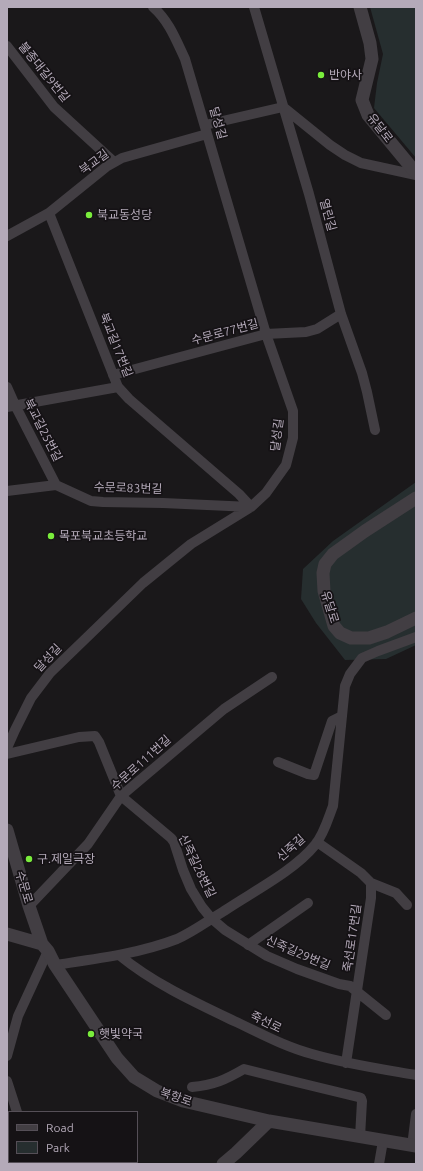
<!DOCTYPE html>
<html>
<head>
<meta charset="utf-8">
<style>
	body { margin:0 }
	#map { position:relative; width:423px; height:1171px; overflow:hidden; background:#1a181a; font-family:Ubuntu,sans-serif }
	canvas { display:block }
	.frame { position:absolute; inset:0; border:8px solid #b4aab9; pointer-events:none }
	.legend { position:absolute; left:8px; top:1111px; width:130px; height:52px; box-sizing:border-box; background:#151215; border:1px solid #554f57; margin:0; padding:5px 7px; list-style:none; font-size:12px; color:#b4aab9 }
	.legend li { display:flex; align-items:center; gap:8px; height:20px }
	.legend b { width:20px; border:1px solid #554f57 }
</style>
</head>
<body>
<div id="map">
<canvas width="423" height="1171"></canvas>
<div class="frame"></div>
<ul class="legend">
<li><b style="height:5px;background:#423e43"></b>Road</li>
<li><b style="height:11px;background:#262e2f"></b>Park</li>
</ul>
</div>
<script>
const context = document.querySelector('canvas').getContext('2d');
context.lineJoin = 'round';
function fillPath(path, color) { context.fillStyle = color; context.fill(path, 'evenodd'); }
function trace(path, color, width, dash) { context.strokeStyle = color; context.lineWidth = width; context.lineCap = dash ? 'butt' : 'round'; context.setLineDash(dash || []); context.stroke(path); }
function write(font, color, halo, rows, align = 'center') {
  context.font = font + ' Ubuntu,"Noto Sans KR",sans-serif'; context.lineWidth = 3.5; context.setLineDash([]); context.textBaseline = 'middle'; context.strokeStyle = halo; context.fillStyle = color; for (const [text, x, y, turn = 0] of rows) {
    context.save(); context.translate(x, y); context.rotate((+turn || 0) * Math.PI / 180); context.textAlign = isNaN(turn) ? turn : align; if (halo) context.strokeText(text, 0, 0); context.fillText(text, 0, 0); context.restore();
  }
}
fillPath(new Path2D(`
	M370 7H416V158L374 108 377 83 383 54Z
	M416 482V645L386 659 345 660 316 623 301 599 303 569 333 541Z`), '#262e2f');
trace(new Path2D(`
	M254 7 309 194 341 314 362 373 367 392 375 430
	M7 46 54 107 114 162
	M205 125 283 107 330 145 345 155 361 163 416 175
	M49 213 118 387 129 399 239 494 251 507
	M7 236 49 213 106 167 122 158 207 134
	M113 375 266 334 306 332 317 329 341 314
	M7 387 15 405 56 485
	M7 407 118 387
	M7 491 56 485 91 501 103 502 163 503 251 507
	M7 748 15 730 31 698 50 673 143 583 191 544 251 507 266 493 286 465 293 438V411L266 334 185 59C176 40 169 21 153 7
	M7 754 79 737 95 736 99 742 121 796 171 838 174 842 183 870 191 889 202 907 211 918 225 930 267 956 297 969 339 984 350 986 386 1015
	M278 762 308 774 314 775 332 721 342 716
	M317 842 361 873 371 883V898L346 1063
	M371 883 396 893 407 905
	M29 906 88 844 121 796 224 709 272 677
	M248 945 308 903
	M119 955C153 983 194 1002 234 1021 260 1033 285 1047 312 1054 346 1064 381 1069 416 1075
	M55 965C95 959 138 954 177 939 193 932 209 920 224 911 252 892 294 871 315 845 324 834 328 819 333 806L345 686 350 674 362 658 378 651 416 637
	M7 1056 18 1016 48 951
	M7 1081 17 1112
	M192 1087C214 1085 225 1080 244 1069L296 1082 358 1097 361 1098 362 1101 360 1137
	M412 1146 416 1114
	M35 1162 36 1164
	M379 1164 383 1141`), '#423e43', 10);
trace(new Path2D(`
	M360 7 370 43 372 59 362 100 368 115 416 173
	M416 498 365 531 333 554 325 564 323 573 324 591 334 626 340 633 351 638H369L387 632 416 618
	M7 830 29 906 42 944
	M7 934 42 944 48 951 55 965 117 1058 134 1077 157 1091 183 1101 269 1121 416 1146
	M223 1164 236 1153 269 1121`), '#423e43', 13);
for (const [x, y, r, color] of [
	[321,75,4,"#7aed3c"],
	[89,215,4,"#7aed3c"],
	[51,536,4,"#7aed3c"],
	[29,859,4,"#7aed3c"],
	[91,1034,4,"#7aed3c"]
]) { const dot = new Path2D(); dot.arc(x, y, r, 0, 2 * Math.PI); context.fillStyle = color; context.fill(dot); trace(dot, '#151215', 1.5); }
write('12px', '#b4aab9', '#151215', [
	["불종대길9번길",44,72,51],
	["달성길",218,123,74],
	["유달로",380,128,52],
	["북교길",94,162,-36],
	["열린길",328,215,75],
	["수문로77번길",225,332,-15],
	["북교길17번길",116,345,68],
	["북교길25번길",43,430,63],
	["달성길",277,435,-83],
	["수문로83번길",128,488,2],
	["유달로",330,607,73],
	["달성길",48,658,-47],
	["수문로111번길",141,763,-42],
	["신죽길",291,848,-42],
	["신죽길28번길",197,866,64],
	["수문로",24,887,74],
	["죽선로17번길",352,938,-82],
	["신죽길29번길",298,953,23],
	["죽선로",266,1022,26],
	["북항로",176,1097,19]
]);
write('12px', '#b4aab9', '#151215', [
	["반야사",329,75],
	["북교동성당",97,215],
	["목포북교초등학교",59,536],
	["구.제일극장",37,859],
	["햇빛약국",99,1034]
], 'left');
</script>
</body>
</html>
